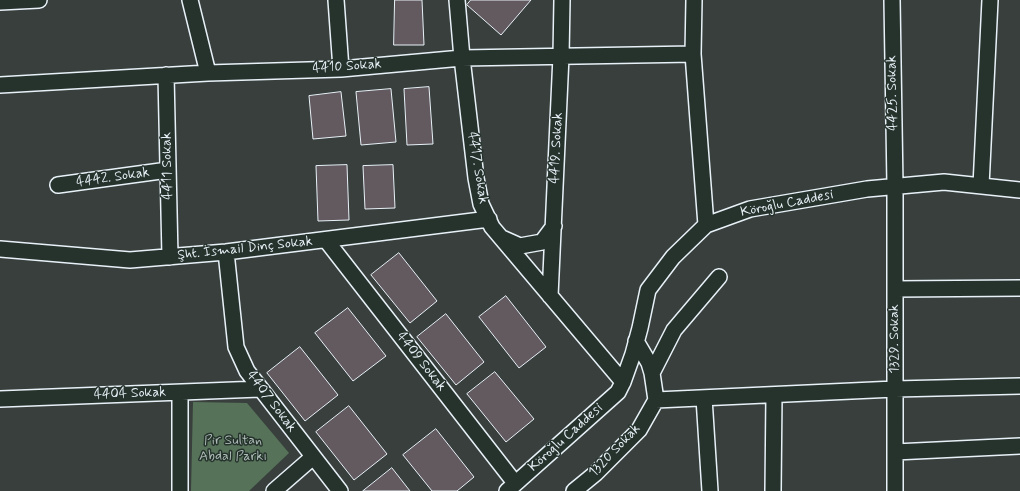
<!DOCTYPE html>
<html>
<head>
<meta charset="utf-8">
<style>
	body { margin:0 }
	canvas { display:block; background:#383f3c }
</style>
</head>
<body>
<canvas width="1020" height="491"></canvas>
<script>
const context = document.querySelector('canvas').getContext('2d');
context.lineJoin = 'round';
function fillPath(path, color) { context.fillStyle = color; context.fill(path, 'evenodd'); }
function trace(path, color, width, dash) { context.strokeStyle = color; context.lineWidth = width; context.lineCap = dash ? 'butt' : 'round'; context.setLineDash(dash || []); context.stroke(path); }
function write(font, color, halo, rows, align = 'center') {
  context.font = font + ' Mynerve,sans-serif'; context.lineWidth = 3; context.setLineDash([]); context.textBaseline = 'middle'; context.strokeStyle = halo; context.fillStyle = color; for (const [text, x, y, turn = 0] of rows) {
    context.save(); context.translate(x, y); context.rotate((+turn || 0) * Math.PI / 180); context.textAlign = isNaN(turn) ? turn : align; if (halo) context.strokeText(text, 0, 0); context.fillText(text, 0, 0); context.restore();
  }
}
fillPath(new Path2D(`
	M193 402 247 403 289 453 249 491H191Z`), '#567259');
const building = new Path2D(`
	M395 0H422L424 45H394Z
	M471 0H531L501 35 467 5Z
	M429 87 433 144 407 145 404 89Z
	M391 89 396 142 361 145 356 92Z
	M341 92 346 136 313 139 309 96Z
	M347 165 349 220 318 221 316 166Z
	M393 165 395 208 365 209 363 166Z
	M399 253 437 301 410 323 371 275Z
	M506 296 546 347 519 368 479 317Z
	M348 308 386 356 353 381 315 333Z
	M446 314 484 362 456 385 417 337Z
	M300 347 338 395 305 421 267 373Z
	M495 372 534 419 506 442 467 394Z
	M349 406 387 454 354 480 316 432Z
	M436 429 474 477 457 491H432L403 455Z
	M392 468 410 491H363Z`);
fillPath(building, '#635a60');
trace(building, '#e8f1f8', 1);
const street = new Path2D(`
	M190 0 208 73
	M336 0 341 69
	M457 0 462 58 476 178 481 204 492 227 623 382
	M694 0 693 54 706 225
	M892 0 895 186V491
	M0 2 39 0
	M166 75 170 257
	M0 85 208 73 341 69 462 58 693 54
	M58 185 168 170
	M981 186 990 0
	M502 238 520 246 542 242 554 226
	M326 240 515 483
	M0 249 130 260 226 252 489 219
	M226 252 236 347 247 371 340 491
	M895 289 1020 288
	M550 296 561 56 562 0
	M652 373 674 330 719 277
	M704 398 710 491
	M0 399 260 389
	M656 400 895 389 1020 386
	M895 452 1020 446
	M180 491V393
	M274 491 313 457
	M507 491 618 392 623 382 633 354 640 328 648 290 673 257 706 225 750 209 867 189 944 182 1020 190
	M574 491 596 473 639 430 656 400 652 373 649 363 636 341
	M773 491 774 395`);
trace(street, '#e8f1f8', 18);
trace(street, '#26332d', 15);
write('14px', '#e8f1f8', '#26332d', [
	["4410 Sokak",347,67,-4],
	["4425. Sokak",893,93,-91],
	["4419. Sokak",557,148,-87],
	["4411 Sokak",168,166,-91],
	["4417. Sokak",477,168,81],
	["4442. Sokak",113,178,-8],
	["Köroğlu Caddesi",787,204,-11],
	["Şht. İsmail Dinç Sokak",245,249,-6],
	["1329. Sokak",895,339,-90],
	["4409 Sokak",421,362,52],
	["4404 Sokak",130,394,-2],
	["4407 Sokak",271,402,53],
	["Köroğlu Caddesi",566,438,-42],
	["1320 Sokak",615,451,-46]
]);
write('14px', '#aebeb8', '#26332d', [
	["Pir Sultan",233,441],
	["Abdal Parkı",233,457]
]);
</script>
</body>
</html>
